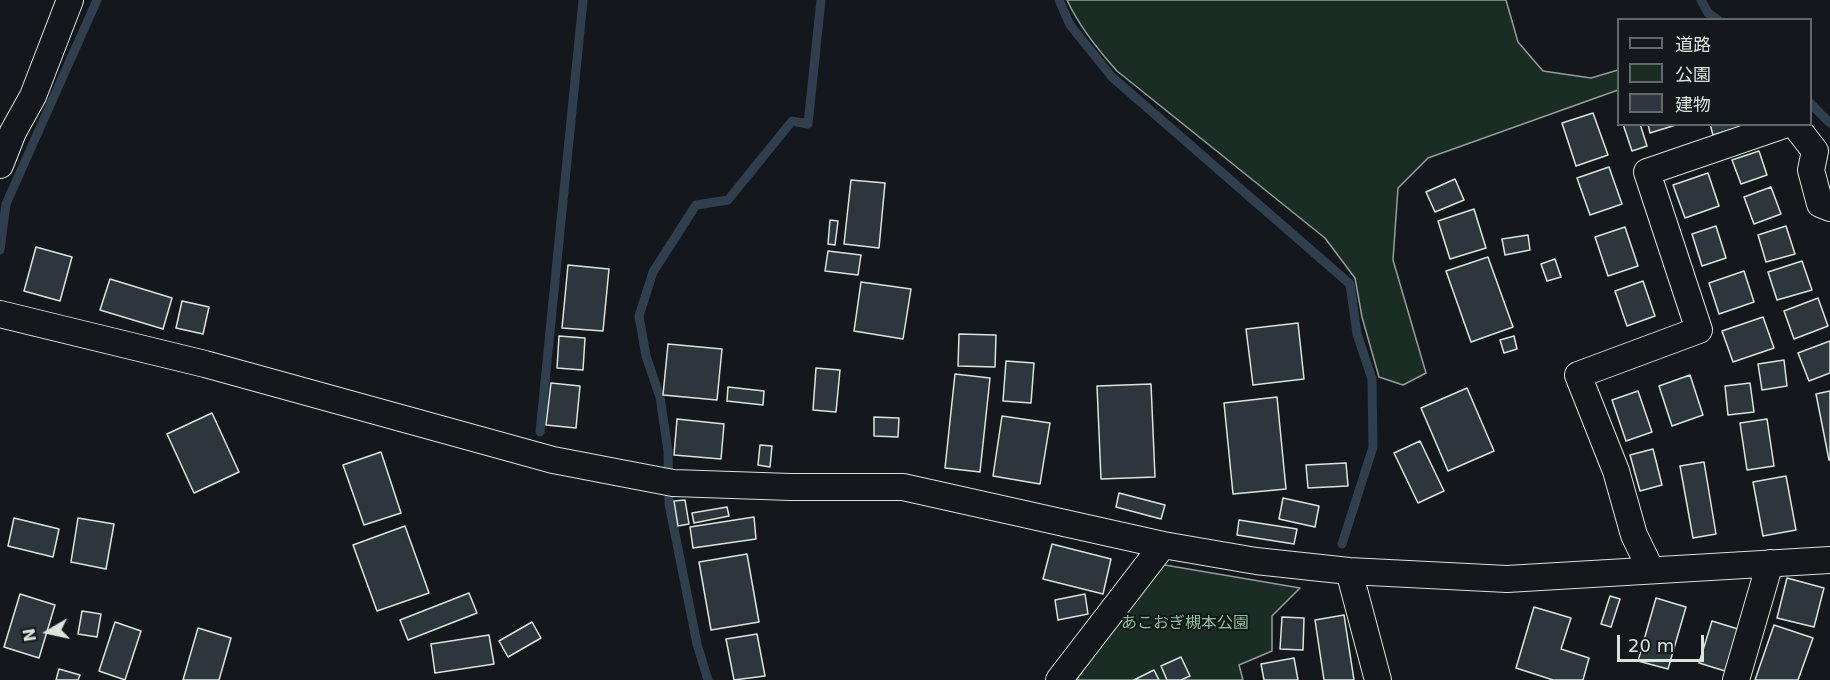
<!DOCTYPE html>
<html>
<head>
<meta charset="utf-8">
<style>
	body { margin:0 }
	#map { position:relative; width:1830px; height:680px; overflow:hidden; background:#14181c; font-family:"DejaVu Sans","Noto Sans JP",sans-serif }
	canvas { display:block }
	.legend { position:absolute; left:1617px; top:18px; width:195px; height:108px; box-sizing:border-box; background:#14181c; border:2px solid #626a69; margin:0; padding:8px 10px; list-style:none; font-size:18px; color:#d8e6dc }
	.legend li { display:flex; align-items:center; gap:12px; height:30px }
	.legend b { width:30px; border:2px solid #626a69 }
	.north { position:absolute; left:18px; top:602px; width:60px; height:60px; -webkit-text-stroke:4px #14181c; paint-order:stroke; rotate:261deg; font-size:16px; font-weight:700; line-height:24px; text-align:center; color:#d8e6dc }
	.north::after { content:''; display:block; margin:auto; width:21px; height:27px; background:#d8e6dc; clip-path:polygon(50% 0,100% 100%,50% 72%,0 100%) }
	.scale { position:absolute; left:1617px; top:635px; width:87px; height:27px; box-sizing:border-box; border:3px solid #d8e6dc; border-top:0; padding-left:8px; font-size:18px; line-height:21px; white-space:nowrap; color:#d8e6dc; -webkit-text-stroke:4px #14181c; paint-order:stroke }
</style>
</head>
<body>
<div id="map">
<canvas width="1830" height="680"></canvas>
<ul class="legend">
<li><b style="height:8px;background:#14181c"></b>道路</li>
<li><b style="height:16px;background:#1a2d24"></b>公園</li>
<li><b style="height:16px;background:#2c363c"></b>建物</li>
</ul>
<div class="north">N</div>
<div class="scale">20 m</div>
</div>
<script>
const context = document.querySelector('canvas').getContext('2d');
context.lineJoin = 'round';
function fillPath(path, color) { context.fillStyle = color; context.fill(path, 'evenodd'); }
function trace(path, color, width, dash) { context.strokeStyle = color; context.lineWidth = width; context.lineCap = dash ? 'butt' : 'round'; context.setLineDash(dash || []); context.stroke(path); }
function write(font, color, halo, rows, align = 'center') {
  context.font = font + ' "DejaVu Sans","Noto Sans JP",sans-serif'; context.lineWidth = 4.5; context.setLineDash([]); context.textBaseline = 'middle'; context.strokeStyle = halo; context.fillStyle = color; for (const [text, x, y, turn = 0] of rows) {
    context.save(); context.translate(x, y); context.rotate((+turn || 0) * Math.PI / 180); context.textAlign = isNaN(turn) ? turn : align; if (halo) context.strokeText(text, 0, 0); context.fillText(text, 0, 0); context.restore();
  }
}
const green = new Path2D(`
	M1067 0H1506L1518 42 1543 71 1591 78 1618 70V90L1428 158 1398 188 1393 260 1426 373 1403 385 1379 377 1362 317 1355 278 1325 238 1117 71C1098 50 1079 26 1067 0Z
	M1159 564 1300 588 1272 616V651L1239 665 1243 680H1076Z`);
fillPath(green, '#1a2d24');
trace(green, '#939e99', 1.5);
trace(new Path2D(`
	M1059 0 1070 25 1112 77 1350 284 1357 334 1372 379 1373 447 1342 544
	M1701 0 1708 13 1718 20
	M1810 103 1830 123
	M0 250 6 204 97 0
	M540 432 583 0
	M708 680 697 644 669 504 668 451 660 397 646 356 639 316 653 272 696 205 728 200 792 121 808 124 821 0`), '#2f3f4d', 9);
const building = new Path2D(`
	M1593 113 1608 155 1576 166 1562 123Z
	M1623 124H1640L1647 146 1632 151Z
	M1648 124H1679L1650 133Z
	M1710 124H1750L1713 135Z
	M1759 151 1767 175 1741 184 1732 160Z
	M1609 167 1622 204 1590 215 1577 178Z
	M1708 173 1719 206 1685 218 1673 185Z
	M1455 179 1464 200 1435 212 1426 192Z
	M851 180 885 183 879 248 844 244Z
	M1771 187 1781 214 1754 224 1744 197Z
	M1474 209 1486 248 1450 259 1438 221Z
	M830 220 838 221 835 245 828 244Z
	M1716 226 1726 258 1702 266 1692 234Z
	M1786 226 1795 254 1766 262 1758 235Z
	M1625 227 1638 266 1608 276 1595 237Z
	M1528 235 1530 250 1505 255 1502 239Z
	M36 247 72 257 60 301 24 291Z
	M828 251 861 255 858 275 825 271Z
	M1488 257 1513 327 1471 342 1446 271Z
	M1555 259 1561 277 1547 281 1541 264Z
	M1802 261 1812 290 1777 300 1768 272Z
	M568 265 609 269 603 331 562 328Z
	M1744 271 1754 302 1719 314 1709 283Z
	M110 279 172 298 163 329 100 310Z
	M1643 281 1655 316 1627 326 1615 291Z
	M861 282 911 289 903 339 854 331Z
	M1818 298 1828 326 1794 339 1784 311Z
	M182 301 209 307 203 334 176 328Z
	M1763 317 1774 348 1733 362 1722 331Z
	M1298 323 1304 379 1253 385 1246 329Z
	M959 334 996 335 995 367 958 366Z
	M559 336 585 338 583 370 557 368Z
	M1514 336 1517 349 1504 353 1500 340Z
	M1830 341V373L1809 381 1798 353Z
	M668 344 722 349 717 400 663 395Z
	M1784 360 1787 386 1762 390 1758 364Z
	M1006 361 1034 363 1031 403 1003 401Z
	M816 368 840 370 836 412 813 410Z
	M955 374 990 378 980 472 945 468Z
	M1690 375 1703 415 1672 426 1659 386Z
	M551 383 580 386 576 428 546 425Z
	M1750 383 1754 412 1728 415 1725 386Z
	M1151 384 1155 477 1101 479 1097 386Z
	M728 387 764 391 763 405 727 401Z
	M1467 388 1494 451 1448 471 1421 408Z
	M1638 391 1652 432 1626 441 1612 400Z
	M1830 391V460H1829L1816 394Z
	M1277 397 1286 489 1233 494 1224 403Z
	M212 413 239 472 194 493 167 434Z
	M1002 416 1050 423 1040 484 993 476Z
	M874 417 899 418 898 437 874 436Z
	M677 419 724 424 721 459 674 455Z
	M1767 419 1774 466 1747 470 1740 423Z
	M1420 441 1444 491 1418 503 1394 453Z
	M760 445 772 446 770 467 758 465Z
	M1653 449 1662 485 1640 491 1630 455Z
	M381 452 401 513 364 525 343 465Z
	M1704 462 1716 534 1693 538 1680 466Z
	M1346 463 1348 486 1308 488 1306 465Z
	M1786 476 1796 530 1763 536 1753 482Z
	M1119 493 1165 505 1161 519 1116 507Z
	M1283 498 1319 506 1315 527 1279 519Z
	M685 500 689 524 678 526 674 501Z
	M727 507 729 516 694 523 692 513Z
	M754 517 756 539 693 548 690 527Z
	M14 518 59 529 53 557 8 546Z
	M78 518 114 524 106 569 71 562Z
	M1239 520 1297 529 1294 544 1237 535Z
	M405 526 429 593 377 611 353 545Z
	M1052 544 1111 559 1103 594 1043 579Z
	M747 554 759 622 711 630 699 562Z
	M1787 578 1824 588 1814 627 1777 618Z
	M469 593 477 613 408 640 400 620Z
	M20 594 55 605 39 658 4 647Z
	M1085 594 1088 614 1058 620 1055 600Z
	M1610 596 1620 599 1611 627 1601 624Z
	M1656 598 1686 607 1668 669 1638 661Z
	M1534 607 1571 618 1561 649 1589 658 1583 680H1553L1516 668Z
	M82 611 101 614 97 637 78 634Z
	M1344 615 1354 680H1324L1315 620Z
	M1282 617 1304 618 1303 650 1280 649Z
	M1712 621 1738 629 1725 671 1699 663Z
	M115 622 141 631 125 680 99 671Z
	M532 622 541 638 508 657 499 641Z
	M1774 625 1813 638 1798 680H1755Z
	M198 628 231 638 219 680H183Z
	M757 634 765 676 734 680 726 639Z
	M489 635 494 664 435 673 431 644Z
	M1181 657 1190 676 1181 680H1167L1161 666Z
	M1294 658 1298 680H1264L1261 664Z
	M59 669 80 675 78 680H56Z
	M1154 670 1159 680H1134Z`);
fillPath(building, '#2c363c');
trace(building, '#d8e6dc', 1.5);
const minor = new Path2D(`
	M1794 124 1815 151 1811 170 1820 204 1830 208
	M0 165 13 132 33 96 70 0
	M0 314 205 364 553 460 673 483 791 487H903L1163 545 1256 561 1349 571 1507 579 1830 560
	M1651 570 1634 535 1616 471 1578 375 1699 330 1647 172 1787 124
	M1349 571 1378 680
	M1059 680 1163 545
	M1736 680 1770 563`);
trace(minor, '#d8e6dc', 28);
trace(minor, '#14181c', 26);
write('16px', '#8ac095', '#14181c', [
	["あこおぎ槻本公園",1185,624]
]);
</script>
</body>
</html>
